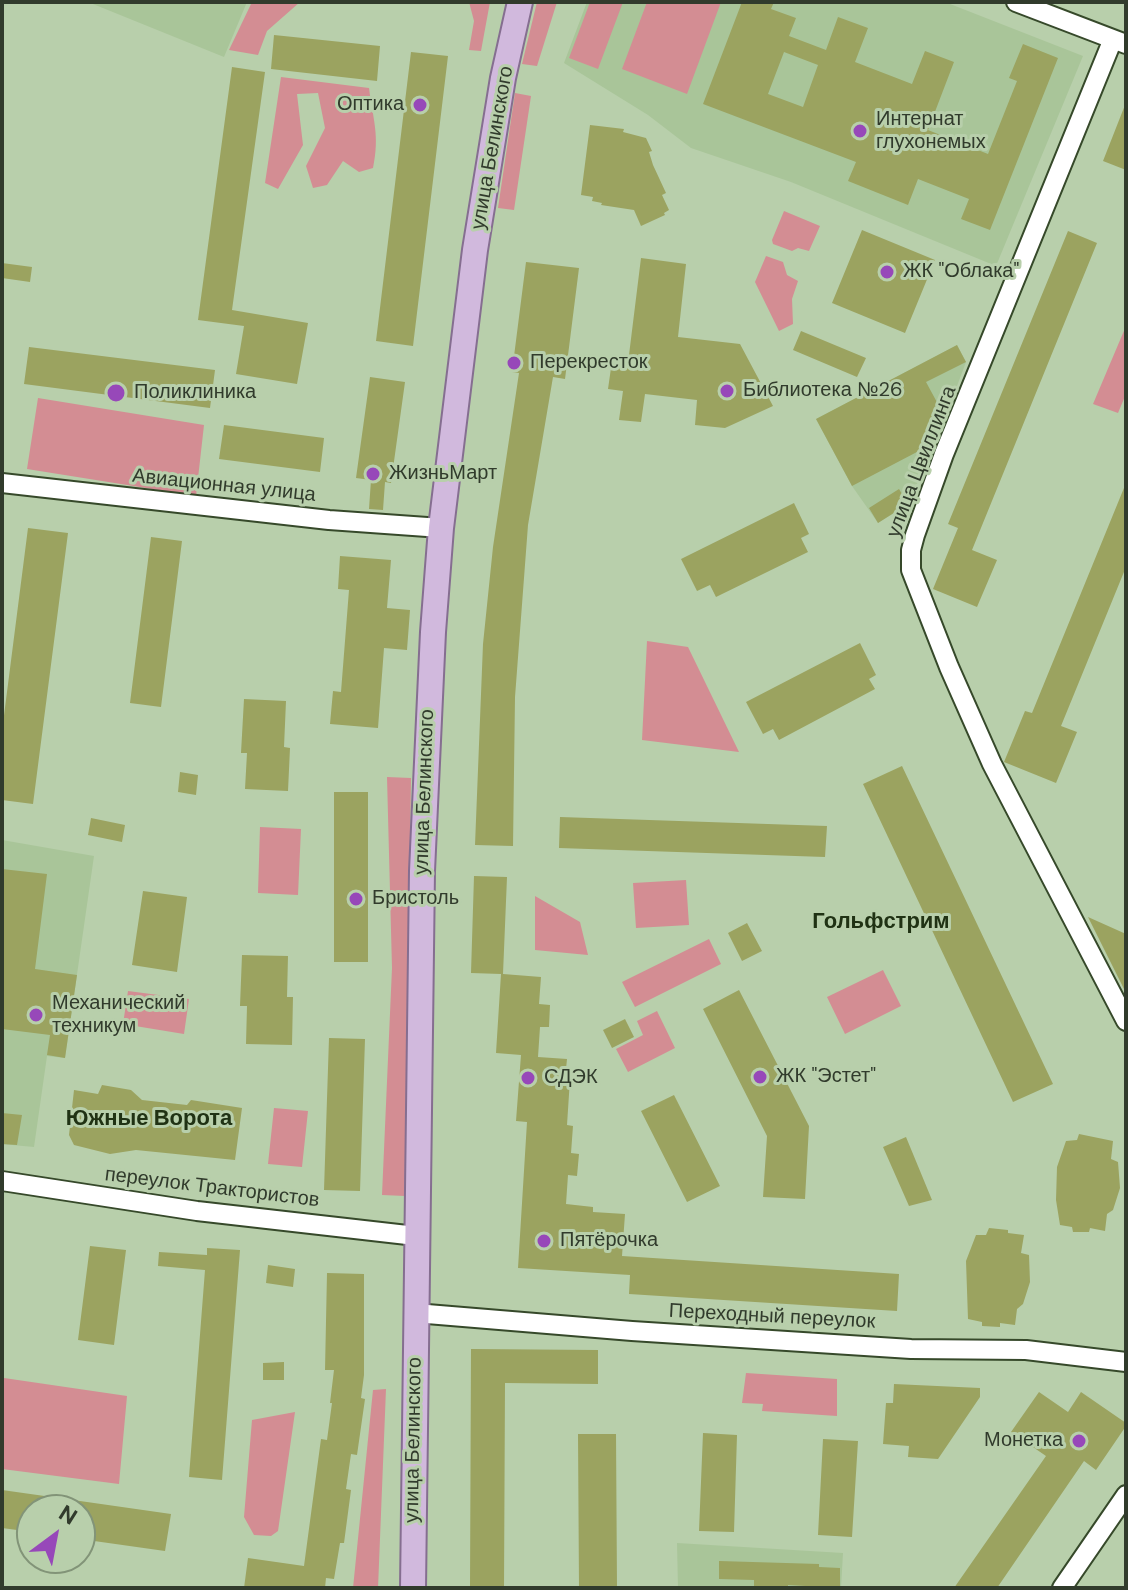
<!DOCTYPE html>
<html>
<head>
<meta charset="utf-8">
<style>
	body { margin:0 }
	#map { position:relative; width:1128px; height:1590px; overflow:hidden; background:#b8cfab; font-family:"DM Sans",sans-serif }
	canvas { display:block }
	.frame { position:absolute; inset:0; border:4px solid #313b2c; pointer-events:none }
	.north { position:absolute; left:16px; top:1494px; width:80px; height:80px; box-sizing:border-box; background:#b8cfab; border:2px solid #829478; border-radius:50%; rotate:32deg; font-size:22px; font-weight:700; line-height:32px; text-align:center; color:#313b2c }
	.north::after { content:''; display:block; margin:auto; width:28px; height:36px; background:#9748b9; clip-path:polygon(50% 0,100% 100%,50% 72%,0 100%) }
</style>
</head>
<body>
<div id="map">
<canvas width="1128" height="1590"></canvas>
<div class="frame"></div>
<div class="north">N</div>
</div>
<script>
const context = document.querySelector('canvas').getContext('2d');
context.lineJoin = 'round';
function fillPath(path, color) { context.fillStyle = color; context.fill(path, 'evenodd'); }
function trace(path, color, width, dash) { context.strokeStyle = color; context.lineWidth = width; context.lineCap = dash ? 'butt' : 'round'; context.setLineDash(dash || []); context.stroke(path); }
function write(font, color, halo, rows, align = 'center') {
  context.font = font + ' "DM Sans",sans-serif'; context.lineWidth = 6; context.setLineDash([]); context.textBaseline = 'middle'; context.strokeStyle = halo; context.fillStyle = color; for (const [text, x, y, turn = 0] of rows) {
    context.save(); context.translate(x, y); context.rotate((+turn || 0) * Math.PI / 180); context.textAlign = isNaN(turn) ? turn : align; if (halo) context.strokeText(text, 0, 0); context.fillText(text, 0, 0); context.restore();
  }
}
fillPath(new Path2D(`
	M88 2H247L224 57Z
	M587 2H945L1083 56 996 266 791 182 691 148 648 115 564 63Z
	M957 345 966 362 936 442 908 504 878 523 852 486 816 419Z
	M2 840 94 856 65 1058 47 1056 34 1147 2 1144Z
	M677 1543 843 1553 841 1588H678Z`), '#a9c599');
fillPath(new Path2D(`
	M252 2H300L267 31 258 55 229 50Z
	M469 2H490L481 51 469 50 474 21Z
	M537 2H557L537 66 522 64Z
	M590 2H623L598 69 569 58Z
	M647 2H721L687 94 622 69Z
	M281 77 369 88C373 120 380 135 373 168L359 172 343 161 327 185 313 188 306 166 325 128 318 93 297 94 303 145 278 189 265 183Z
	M515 93 531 96 514 210 498 208Z
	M784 211 820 226 809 251 798 248 792 251 773 244 772 240Z
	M766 256 783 262 787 275 798 281 792 299 793 324 779 331 755 282Z
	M1126 326V394L1118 413 1093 404Z
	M38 398 204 425 196 496 27 469Z
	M647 641 688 647 739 752 642 740Z
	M387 777 411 778 405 1196 382 1195 392 968Z
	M260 827 301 829 298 895 258 893Z
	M686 880 689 925 636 928 633 883Z
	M535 896 580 922 588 955 535 950Z
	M709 939 721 964 635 1007 622 982Z
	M883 970 901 1006 845 1034 827 997Z
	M128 991 189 999 184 1034 123 1024Z
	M657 1011 675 1048 628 1072 616 1049 643 1035 637 1021Z
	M274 1108 308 1111 302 1167 268 1164Z
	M746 1373 837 1379V1416L762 1411 763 1404 742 1403Z
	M4 1378 127 1396 119 1484 2 1469Z
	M386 1389 378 1588H353L373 1390Z
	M295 1412 278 1531 271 1536 254 1535 244 1517 252 1420Z`), '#d38d93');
fillPath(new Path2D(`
	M742 2H774L771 9 796 18 789 36 826 50 838 17 868 28 855 62 912 84 925 51 954 62 928 130 988 154 1017 81 1009 78 1023 44 1058 58 990 230 961 219 969 199 918 179 908 205 848 181 856 162 703 104ZM784 52 818 65 803 107 768 94Z
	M274 35 380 46 377 81 271 69Z
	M411 52 448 56 413 346 376 341Z
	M232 67 265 72 232 310 308 323 297 384 236 374 244 326 198 320Z
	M1125 105H1126V170L1103 161Z
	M590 125 624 129 623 132 646 138 652 151 649 152 653 165 666 193 662 195 669 210 664 213 665 215 641 226 634 210 601 205 602 203 592 201 593 197 581 195Z
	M862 230 935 260 905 333 832 303Z
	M1068 231 1097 243 972 550 997 560 977 607 933 589 958 528 948 524Z
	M641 258 686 264 678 337 740 344 773 406 725 428 695 425 697 400 645 394 641 422 619 420 623 391 608 389 612 361 628 363Z
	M526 262 579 268 565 379 553 377 528 525 515 697 513 846 475 845 483 644 493 547 519 373 512 372Z
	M2 263 32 267 30 282 2 278Z
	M801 331 866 358 857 377 793 350Z
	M957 345 966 362 926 382 945 417 928 426 936 442 852 486 816 419Z
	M29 347 215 370 210 408 24 384Z
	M370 377 405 382 391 483 385 482 383 510 369 509 371 480 356 478Z
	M224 425 324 438 320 472 219 459Z
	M1126 483V567L1061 726 1077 732 1056 783 1004 762 1025 711 1032 713Z
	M899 489 908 504 878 523 869 508Z
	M794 503 809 534 801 538 808 552 716 597 710 585 697 591 681 559Z
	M28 528 68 533 33 804 2 800V731Z
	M151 537 182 541 161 707 130 703Z
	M340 556 391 560 387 608 410 610 407 650 384 648 378 728 330 724 333 691 341 692 349 590 338 589Z
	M860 643 876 675 869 679 875 689 779 740 773 729 763 734 746 702Z
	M244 699 286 701 284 747 290 748 288 791 245 789 247 753H241Z
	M902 766 1053 1084 1013 1102 863 784Z
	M180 772 198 775 196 795 178 792Z
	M334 792H368V962H334Z
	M560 817 827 826 825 857 559 848Z
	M91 818 125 825 122 842 88 835Z
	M2 869 47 874 35 969 77 975 65 1058 47 1055 50 1035 2 1029Z
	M474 876 507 877 503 974 541 977 539 1004 550 1005 549 1027H540L538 1057 567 1059 565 1079H570L567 1125 573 1126 571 1153 579 1154 577 1176 568 1175 566 1204 593 1207V1212L625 1214 622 1256 899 1274 897 1311 629 1294 630 1275 518 1268 527 1122 516 1121 521 1055 496 1053 501 974 471 973Z
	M143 891 187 897 177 972 132 965Z
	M1088 917 1126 934V993Z
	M747 923 762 951 742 961 728 933Z
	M242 955 288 956 287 997H293L292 1045 246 1044 247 1006H240Z
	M739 990 809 1126 805 1199 763 1197 767 1136 703 1009Z
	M625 1019 634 1037 612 1048 603 1030Z
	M329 1038 365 1039 360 1191 324 1190Z
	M102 1085 131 1090 142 1100 187 1105 191 1100 242 1108 235 1160 136 1150 110 1154 74 1145 69 1135 74 1090 98 1094Z
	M674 1095 720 1186 687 1202 641 1111Z
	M2 1113 22 1115 17 1145 2 1144Z
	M1079 1134 1113 1141 1111 1159 1118 1162 1120 1188 1113 1210 1107 1214 1105 1231 1090 1228 1089 1232H1073L1072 1227 1060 1225 1056 1200 1057 1167 1066 1141 1077 1140Z
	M906 1137 932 1200 909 1206 883 1147Z
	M989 1228 1008 1230V1233L1024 1235 1021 1253 1029 1255 1030 1282 1023 1304 1017 1309 1015 1325 1000 1323V1327L982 1326V1322L968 1319 966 1261 976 1235H986Z
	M90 1246 126 1250 114 1345 78 1340Z
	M207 1248 240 1250 222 1480 189 1477 205 1270 158 1266 159 1252 207 1255Z
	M268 1265 295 1269 293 1287 266 1283Z
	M327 1273 364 1274V1375L361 1398 365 1399 357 1455 351 1454 346 1489 351 1490 344 1543H340L334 1579 326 1578 325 1588H244L248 1558 304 1566 321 1439 327 1440 332 1403H330L334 1370H325Z
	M471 1349 598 1350V1384L505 1383 504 1588H470Z
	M284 1362V1380H263V1363Z
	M894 1384 980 1388V1397L938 1459 908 1457 909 1446 883 1444 886 1403H893Z
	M1039 1392 1068 1412 1081 1392 1126 1423V1426L1096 1470 1084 1461 997 1588H954L1046 1456 1011 1432Z
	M703 1433 737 1435 734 1532 699 1531Z
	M578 1434H616L617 1588H579Z
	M823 1439 858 1441 852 1537 818 1535Z
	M2 1490 80 1501 79 1510H32V1532L2 1528Z
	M80 1501 171 1514 165 1551 80 1539Z
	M719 1561 819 1564V1567L840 1568V1588L788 1585V1588H754V1580L719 1579Z`), '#9ba360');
const minor = new Path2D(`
	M1016 2 1126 44
	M1113 39 944 454 915 535 911 550V570L949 667 992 764 1126 1021
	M2 483 329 520 441 528
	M2 1181 197 1211 416 1236
	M415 1313 632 1331 911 1349 1026 1350 1126 1362
	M1062 1588 1126 1495`);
const major = new Path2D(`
	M413 1588 422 871 433 632 441 528 475 250 503 78 520 2`);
trace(minor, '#36492a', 22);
trace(major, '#856e90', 28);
trace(minor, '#fff', 18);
trace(major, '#d1b9dd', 24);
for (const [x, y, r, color] of [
	[420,105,8,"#9748b9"],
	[860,131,8,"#9748b9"],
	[887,272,8,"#9748b9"],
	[514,363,8,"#9748b9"],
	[727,391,8,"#9748b9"],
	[116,393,10,"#9748b9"],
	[373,474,8,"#9748b9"],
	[356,899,8,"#9748b9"],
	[36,1015,8,"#9748b9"],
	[760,1077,8,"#9748b9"],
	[528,1078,8,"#9748b9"],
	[544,1241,8,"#9748b9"],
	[1079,1441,8,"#9748b9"]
]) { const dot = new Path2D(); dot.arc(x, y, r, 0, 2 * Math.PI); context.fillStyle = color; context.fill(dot); trace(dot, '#b8cfab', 3); }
write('20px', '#313b2c', '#b8cfab', [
	["Оптика",404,105,"right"],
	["Интернат",876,120],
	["глухонемых",876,143],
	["ЖК \"Облака\"",903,272],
	["Перекресток",530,363],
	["Библиотека №26",743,391],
	["Поликлиника",134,393],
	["ЖизньМарт",389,474],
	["Бристоль",372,899],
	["Механический",52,1004],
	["техникум",52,1027],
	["ЖК \"Эстет\"",776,1077],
	["СДЭК",544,1078],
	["Пятёрочка",560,1241],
	["Монетка",1063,1441,"right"]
], 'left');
write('20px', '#313b2c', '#b8cfab', [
	["улица Белинского",493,148,-80],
	["улица Цвиллинга",922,462,-69],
	["Авиационная улица",224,486,6],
	["улица Белинского",425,792,-88],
	["переулок Трактористов",212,1188,7],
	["Переходный переулок",772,1317,3],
	["улица Белинского",414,1440,-89]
]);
write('bold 22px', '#203214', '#b8cfab', [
	["Гольфстрим",881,922],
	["Южные Ворота",149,1119]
]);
</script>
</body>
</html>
